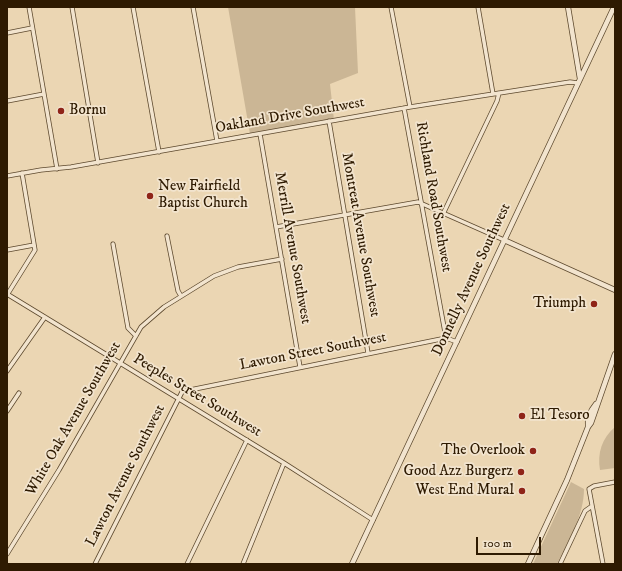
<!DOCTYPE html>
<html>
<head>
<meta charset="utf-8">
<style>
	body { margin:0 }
	#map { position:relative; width:622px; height:571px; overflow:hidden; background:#ebd6b3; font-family:"IM FELL DW Pica",serif }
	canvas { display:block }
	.frame { position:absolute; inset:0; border:8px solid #2e1a01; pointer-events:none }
	.scale { position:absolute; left:476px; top:537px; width:65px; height:18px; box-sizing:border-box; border:2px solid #2e1a01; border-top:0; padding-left:5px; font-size:12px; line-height:14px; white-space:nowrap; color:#2e1a01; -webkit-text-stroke:3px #f2e4ce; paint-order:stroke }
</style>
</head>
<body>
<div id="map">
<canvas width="622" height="571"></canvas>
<div class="frame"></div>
<div class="scale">100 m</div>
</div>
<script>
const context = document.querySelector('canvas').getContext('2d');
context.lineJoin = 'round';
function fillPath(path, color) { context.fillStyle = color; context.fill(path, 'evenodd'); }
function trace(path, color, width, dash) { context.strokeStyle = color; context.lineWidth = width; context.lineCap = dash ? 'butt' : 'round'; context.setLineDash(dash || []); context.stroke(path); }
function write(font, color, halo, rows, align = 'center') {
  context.font = font + ' "IM FELL DW Pica",serif'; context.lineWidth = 3.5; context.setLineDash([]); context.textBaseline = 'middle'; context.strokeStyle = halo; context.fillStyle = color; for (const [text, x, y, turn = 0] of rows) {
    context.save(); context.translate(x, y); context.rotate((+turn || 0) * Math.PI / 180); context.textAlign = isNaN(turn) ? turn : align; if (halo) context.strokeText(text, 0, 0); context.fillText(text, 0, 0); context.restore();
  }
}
fillPath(new Path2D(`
	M228 7H355L358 73 330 84 334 120 250 134Z
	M615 427V468L600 470C597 453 602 438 615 427Z
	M571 482 584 489C584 515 569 540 557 564H533Z`), '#cbb695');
const minor = new Path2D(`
	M29 7 57 169
	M72 7 98 163
	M133 7 159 152
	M193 7 217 141
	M391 7 410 107
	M478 7 493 94
	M7 33 32 28
	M7 101 44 94
	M404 108 446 338
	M329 121 368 353
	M260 134 300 367
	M7 176 41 170 71 167 410 107 570 82 578 83
	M444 212 497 101 499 93
	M276 227 418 202 504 240
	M167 236 178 291 181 296
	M113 244 128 328 136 336
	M7 250 34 245
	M7 294 284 463 373 520
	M7 295 35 250 22 173
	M7 371 45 317
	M7 411 19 393
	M7 554 59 470 141 327 164 307 214 276 238 267 282 259
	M95 564 182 392 185 391 446 338 457 342
	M187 564 247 440
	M243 564 284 463
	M560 564 585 511 592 506
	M603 564 589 489 594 486 615 482`);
const tertiary = new Path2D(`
	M568 7 580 79
	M504 240 615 290
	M588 427C587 418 591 410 596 404
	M352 564 614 7
	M528 564 567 480 588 427 591 423 615 354`);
trace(minor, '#5d492e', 5);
trace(tertiary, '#5d492e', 6);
trace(minor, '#f2e4ce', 3.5);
trace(tertiary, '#f2e4ce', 4.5);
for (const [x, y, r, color] of [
	[61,111,4,"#8f2418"],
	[150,196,4,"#8f2418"],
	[594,304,4,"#8f2418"],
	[522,416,4,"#8f2418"],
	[533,451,4,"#8f2418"],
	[521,472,4,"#8f2418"],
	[522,491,4,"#8f2418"]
]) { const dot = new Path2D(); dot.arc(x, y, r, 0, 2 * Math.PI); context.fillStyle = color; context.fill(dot); trace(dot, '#f2e4ce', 1.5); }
write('15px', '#2e1a01', '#f2e4ce', [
	["Bornu",69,111,"left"],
	["New Fairfield",158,187,"left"],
	["Baptist Church",158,204,"left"],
	["Triumph",586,304],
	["El Tesoro",530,416,"left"],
	["The Overlook",525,451],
	["Good Azz Burgerz",513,472],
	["West End Mural",514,491]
], 'right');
write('15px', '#2e1a01', '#f2e4ce', [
	["Oakland Drive Southwest",290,116,-10],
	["Richland Road Southwest",433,197,80],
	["Montreat Avenue Southwest",360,235,80],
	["Merrill Avenue Southwest",292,248,80],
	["Donnelly Avenue Southwest",472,280,-65],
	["Lawton Street Southwest",313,352,-11],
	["Peeples Street Southwest",197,396,31],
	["White Oak Avenue Southwest",74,419,-60],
	["Lawton Avenue Southwest",126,476,-63]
]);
</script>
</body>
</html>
